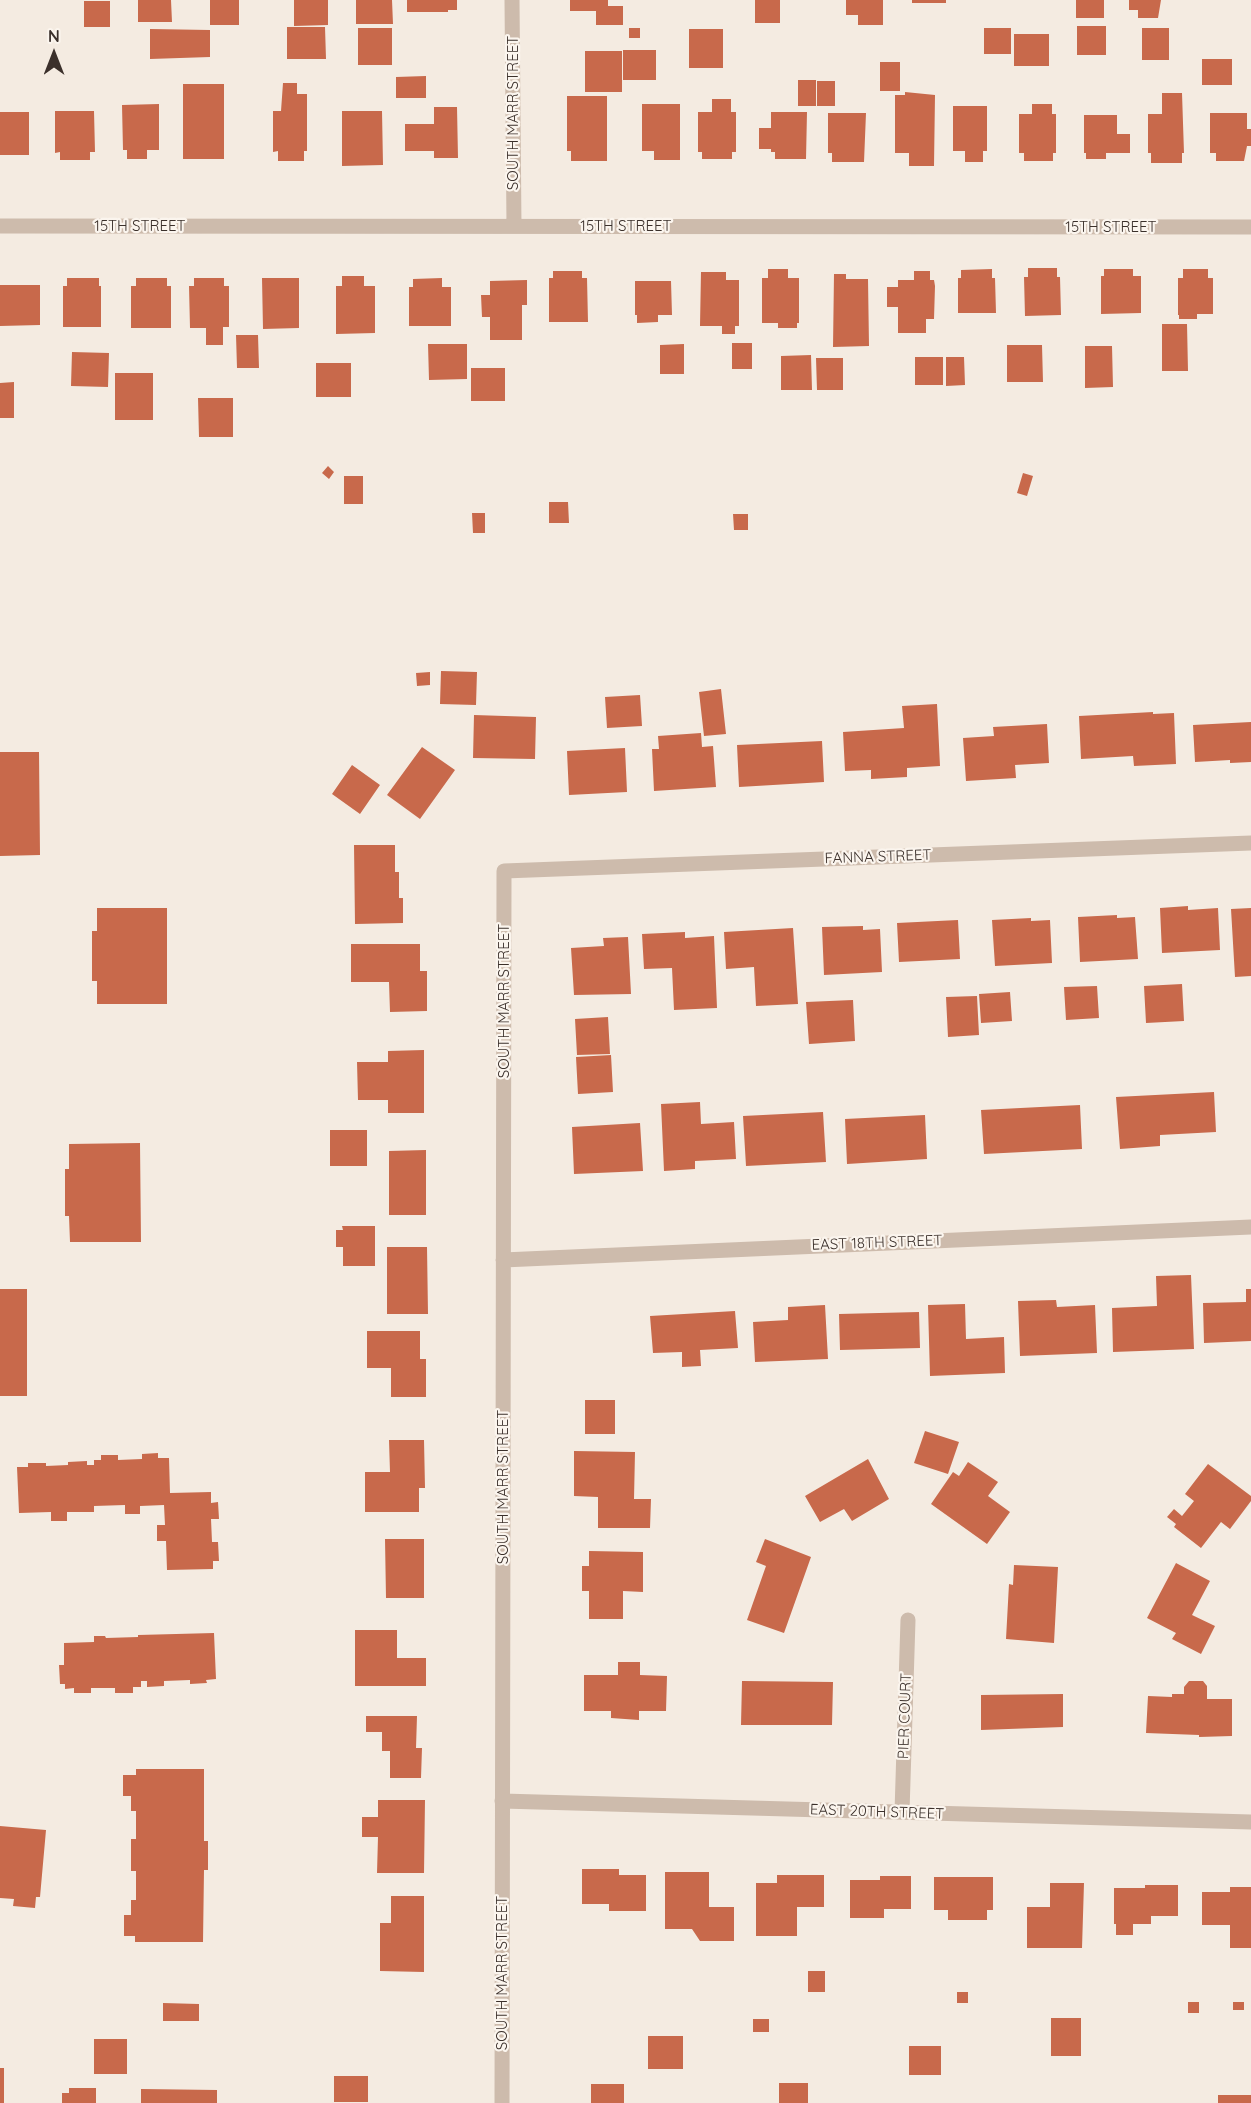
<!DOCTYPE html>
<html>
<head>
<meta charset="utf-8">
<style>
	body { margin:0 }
	#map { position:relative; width:1251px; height:2103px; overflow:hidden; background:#f4ebe1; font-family:Quicksand,sans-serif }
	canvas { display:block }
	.north { position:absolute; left:24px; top:24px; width:60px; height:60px; -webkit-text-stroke:4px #fbf5ee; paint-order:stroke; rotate:0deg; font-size:16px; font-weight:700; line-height:24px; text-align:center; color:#3b302b }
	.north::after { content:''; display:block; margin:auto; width:21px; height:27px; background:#3b302b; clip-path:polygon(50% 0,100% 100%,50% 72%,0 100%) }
</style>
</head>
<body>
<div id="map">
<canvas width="1251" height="2103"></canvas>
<div class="north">N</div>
</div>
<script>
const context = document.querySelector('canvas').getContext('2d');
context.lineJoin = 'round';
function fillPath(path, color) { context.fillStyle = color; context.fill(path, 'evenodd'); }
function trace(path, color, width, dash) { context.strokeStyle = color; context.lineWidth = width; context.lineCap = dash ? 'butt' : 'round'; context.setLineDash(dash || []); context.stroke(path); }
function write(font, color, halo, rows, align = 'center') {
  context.font = font + ' Quicksand,sans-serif'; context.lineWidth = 4.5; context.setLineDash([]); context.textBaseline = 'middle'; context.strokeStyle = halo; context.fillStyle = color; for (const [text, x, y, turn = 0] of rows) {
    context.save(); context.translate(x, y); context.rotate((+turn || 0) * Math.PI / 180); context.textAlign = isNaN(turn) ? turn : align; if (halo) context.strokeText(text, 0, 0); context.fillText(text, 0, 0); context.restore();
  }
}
fillPath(new Path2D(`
	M138 0H171L172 22H138Z
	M210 0H239V25H210Z
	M294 0H328V25L294 26Z
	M356 0H392L393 24H356Z
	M407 0H457V10H448V12H407Z
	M570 0H608V6H623V25H596V11H570Z
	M755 0H780V23H755Z
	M846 0H883V25H858V15H846Z
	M912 0H946V3H912Z
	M1076 0H1104V18H1076Z
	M1129 0H1161L1158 18H1138V10H1129Z
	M84 1H110V27H84Z
	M1077 26H1106V55H1077Z
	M287 27H325L326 59H287Z
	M358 28H392V65H358Z
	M629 28H640V38H629Z
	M984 28H1011V54H984Z
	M1142 28H1169V60H1142Z
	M150 29 210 30V57L150 59Z
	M689 29H723V68H689Z
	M1014 34H1049V66H1014Z
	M623 50H656V80H623Z
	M585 51H622V92H585Z
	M1202 59H1232V85H1202Z
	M880 62H900V91H880Z
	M426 76V98H396V77Z
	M798 80H816V106H798Z
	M817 81H835V106H817Z
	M283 83H297V94H307V151H304V161H278V151L273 152V111H281Z
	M183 84H224V159H183Z
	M905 92 935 95 934 166H909V153H895V95H905Z
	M1162 93H1182L1184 153H1182V163H1151V153H1148V114H1162Z
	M567 96H607V161H571V151H567Z
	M712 99H731V112H736V152H732V159H702V152H698V112H712Z
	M159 104V150H147V159H127V150H123L122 105Z
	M642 104H680V160H654V151H642Z
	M1032 104H1052V114H1056V153H1053V161H1024V153H1019V114H1032Z
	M953 106H987V151H983V162H965V151H953Z
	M434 107H457L458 158H434V151H405V124H434Z
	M55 111H94L95 152H90V160H60V152L55 153Z
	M342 111H382L383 165 342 166Z
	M0 112H29V155H0Z
	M771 112H807L806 159H775V152H771V149H759V128H771Z
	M828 113H866L864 162H832V153H828Z
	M1210 113H1247V129H1251V146H1247L1244 161H1216V153H1210Z
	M1084 115H1117V134H1130V153H1106V159H1086V153H1084Z
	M1028 268H1057V277H1060L1061 315 1025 316 1024 277H1028Z
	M768 269H788V278H799V323H797V328H778V323H762V278H768Z
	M992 269V278H995L996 313H958V278H961V270Z
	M1104 269H1133V276H1141V313L1101 314V276H1104Z
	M1183 269H1208V278H1213V314H1197V319H1179V315H1178V278H1183Z
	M553 271H582V278H587L588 322H549V278H553Z
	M914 271H930V280H934L935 286 934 319H926V333H898V307H887V287H898V280H914Z
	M701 272H726V280H739V326H735V334H722V326H700Z
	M834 274H846V279H868L869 346 833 347Z
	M342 276H364V286H375V333L336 334V286H342Z
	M67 278H99V286H101V327H63V286H67Z
	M136 278H167V286H171V328H131V286H136Z
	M194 278H224V286H229V327H223V345H206V328H190L189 286H194Z
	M262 278H299V328L263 329Z
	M442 278V287H451V326H409V287H413V279Z
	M527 280V305H522V340H490V317H482L481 295H490V281Z
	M635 281H671L672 315H658V322L637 323V315H635Z
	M0 285H40V325L0 326Z
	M1162 324H1187L1188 371H1162Z
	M236 335H258L259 368H237Z
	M732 343H752V369H732Z
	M428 344H467V379L429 380Z
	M684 344V374H660V345Z
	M1007 345H1042L1043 382H1007Z
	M1085 346H1112L1113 387 1085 388Z
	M72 352 109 353 108 387 71 386Z
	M811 355 812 390H781V356Z
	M915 357H943V385H915Z
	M946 357H964L965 385 946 386Z
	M816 358H843V390H817Z
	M316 363H351V397H316Z
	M471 368H505V401H471Z
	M115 373H153V420H115Z
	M14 382V418H0V383Z
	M198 398H233V437H199Z
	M328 466 334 472 329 479 322 473Z
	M1023 473 1033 476 1027 496 1017 493Z
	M344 476H363V504H344Z
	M549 502H568L569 523H549Z
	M472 513H485V533H473Z
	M733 514H748V530H734Z
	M441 671 477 672 476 705 440 704Z
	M430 672V685L417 686 416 673Z
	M721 689 726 734 704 736 699 692Z
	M640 695 642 726 607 728 605 697Z
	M937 704 940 766 907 768V777L871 779V770L845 771 843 732 904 728 902 706Z
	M1153 712V714L1174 713 1176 764 1134 766 1133 756 1081 759 1079 716Z
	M474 715 536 717 535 759 473 758Z
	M1251 722V762L1230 763V760L1195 762 1193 725Z
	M1047 724 1049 763 1015 765 1016 778 966 781 963 738 994 736 993 727Z
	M701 733 702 747 713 746 716 787 654 791 652 749H659L658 736Z
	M822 741 824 782 739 787 737 745Z
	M422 747 455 770 420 819 387 795Z
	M625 748 627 792 569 795 567 751Z
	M0 752H39L40 855 0 856Z
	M352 765 380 785 360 814 332 794Z
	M354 845H395V872H399V898H403V923L355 924Z
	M1188 906V910L1218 908 1220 950 1162 953 1160 908Z
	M97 908H167V1004H97V981H92V931H97Z
	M1251 908V976L1235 977 1231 909Z
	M1117 915V918L1135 917 1138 959 1080 962 1078 917Z
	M1031 918V921L1050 920 1052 963 995 966 992 920Z
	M958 920 960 959 899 962 897 923Z
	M863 926V930L880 929 882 972 824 975 822 927Z
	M793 928 798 1004 756 1006 754 967 726 969 724 932Z
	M685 932V938L714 936 717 1008 674 1010 672 968 644 969 642 934Z
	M628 937 631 994 574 995 571 948 604 946 603 938Z
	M351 944H420V971H427V1011L390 1012 389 982H351Z
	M1182 984 1184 1021 1146 1023 1144 986Z
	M1097 986 1099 1018 1066 1020 1064 987Z
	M1010 992 1012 1021 981 1023 979 994Z
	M977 996 979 1035 948 1037 946 997Z
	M853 1000 855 1041 809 1044 806 1002Z
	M608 1017 610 1054 577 1055 575 1019Z
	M424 1050V1113H388V1100H358L357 1062H388V1051Z
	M611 1055 613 1092 578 1094 576 1057Z
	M1214 1092 1216 1132 1160 1135V1146L1120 1149 1116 1097Z
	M700 1102 701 1124 734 1122 736 1159 695 1161V1169L664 1171 661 1104Z
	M1080 1105 1082 1149 984 1154 981 1110Z
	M823 1112 826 1162 746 1166 743 1116Z
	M925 1115 927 1159 847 1164 845 1119Z
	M640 1123 643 1171 574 1174 572 1127Z
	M330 1130H367V1166H330Z
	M140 1143 141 1242H70L69 1216H65V1169H69V1144Z
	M426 1150V1215H389V1151Z
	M342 1226H375V1266H343V1247H336V1230H343Z
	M387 1247H427L428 1314H387Z
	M1191 1275 1194 1349 1113 1352 1112 1308 1157 1306 1156 1276Z
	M0 1289H27V1396H0Z
	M1246 1289H1251V1341L1204 1343 1203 1303 1246 1302Z
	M1056 1300 1057 1307 1095 1305 1097 1353 1020 1356 1018 1301Z
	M965 1304 966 1339 1004 1337 1005 1373 930 1376 928 1305Z
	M825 1305 828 1359 755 1362 753 1322 788 1320V1307Z
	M735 1311 738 1348 700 1350 701 1366 682 1367V1352L653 1353 650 1316Z
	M919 1312 920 1348 840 1350 839 1314Z
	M367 1331H420V1359H426V1397H391V1368H367Z
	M585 1400H615V1434H585Z
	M925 1431 959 1442 948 1474 914 1463Z
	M389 1440H424L425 1488H419V1512H365V1472H390Z
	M574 1451 635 1452 634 1499H651L650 1528H598V1497L574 1496Z
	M158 1453V1458H169L170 1493 211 1492V1503L218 1502 219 1519H211L212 1542H218L219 1561H213V1569L167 1570 166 1541H157V1525H165L164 1505 140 1506V1514H125V1505L94 1506V1512H67V1521H51V1512L19 1513 17 1467H28V1463H46V1466L68 1465V1462L87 1461V1465H94V1460H101V1455H118V1460L142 1459V1454Z
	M868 1459 889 1499 852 1521 844 1509 820 1522 805 1496Z
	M968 1462 998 1482 988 1496 1010 1512 987 1544 931 1504 953 1472 959 1476Z
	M1208 1464 1251 1496V1501L1230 1529 1221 1522 1201 1548 1174 1527 1176 1524 1167 1517 1174 1509 1182 1516 1194 1501 1185 1494Z
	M385 1539H424V1598H386Z
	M765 1539 811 1557 784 1633 747 1620 766 1566 756 1562Z
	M589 1551 643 1552V1592L623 1591V1619H589V1591H582V1566H589Z
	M1176 1563 1210 1581 1192 1615 1215 1626 1201 1654 1172 1639 1176 1633 1147 1618Z
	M1014 1565 1058 1567 1054 1643 1006 1639 1009 1584 1013 1585Z
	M355 1630H397V1658H426V1686H355Z
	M214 1633 216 1679 206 1680 207 1683 190 1684V1680L164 1681V1686L147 1687V1681H141V1687H133V1693H115V1688H91V1693H74V1688L65 1689V1684H60L59 1665H64V1643L94 1642V1636H105L106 1638 138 1637V1635Z
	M618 1662H640V1675L667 1676 666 1711H639V1720L611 1718V1711H584V1675H618Z
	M742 1681 833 1682 832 1725H741Z
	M1189 1681H1203L1207 1686V1699H1232V1736L1199 1737V1735L1146 1733 1148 1696 1172 1697V1694H1184V1687Z
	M1063 1694V1727L981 1730V1695Z
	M366 1716H417L416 1748H422L421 1778H390V1751H382V1732H366Z
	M136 1769H204V1841H208V1870H204L203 1942H135V1936H124V1915H131V1900H136V1871H131V1839H136V1811H131V1796H123V1775H136Z
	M378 1800H425L424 1873H377L378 1837H362V1817H378Z
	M0 1826 46 1830 40 1897H36L35 1908 13 1906 14 1899 0 1898Z
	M582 1869H619V1875H646V1911H609V1904H582Z
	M665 1872H709V1907H734V1941H700L692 1929H665Z
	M777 1875H824V1907H797V1936H756V1883H777Z
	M880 1876H911V1909H884V1918H850V1880H880Z
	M934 1877H993V1910H987V1920H948V1910H934Z
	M1050 1883H1084L1082 1948H1027V1907H1050Z
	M1145 1885H1178V1916H1151V1924H1133V1935H1116V1924H1114V1888H1145Z
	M1230 1887H1251V1948H1230V1925H1202V1892H1230Z
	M391 1896H424V1972L380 1971V1923H391Z
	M808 1971H825V1992H808Z
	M957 1992H968V2003H957Z
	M1188 2002H1199V2013H1188Z
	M1233 2002H1244V2010H1233Z
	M163 2003 199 2004V2021H163Z
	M1051 2018H1081V2056H1051Z
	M753 2019H769V2032H753Z
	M648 2036H683V2069H648Z
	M94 2039H127V2074H94Z
	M909 2046H941V2075H909Z
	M0 2068H4V2103H0Z
	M334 2076H368V2102H334Z
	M779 2083H808V2103H779Z
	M591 2084H624V2103H591Z
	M69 2088H96V2103H62V2093H69Z
	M141 2089 217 2090V2103H141Z
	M1218 2095H1251V2103H1218Z`), '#c8694b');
trace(new Path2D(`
	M512 0 514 226
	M0 226 1251 227
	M503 1260 1251 1227
	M502 1801 1251 1822
	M902 1812 908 1620
	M502 2103 504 871 1251 843`), '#cdbbac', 15);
write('15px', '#3b302b', '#fbf5ee', [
	["SOUTH MARR STREET",513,113,-90],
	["15TH STREET",140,226],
	["15TH STREET",626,226],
	["15TH STREET",1111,227],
	["FANNA STREET",878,857,-2],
	["SOUTH MARR STREET",504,1001,-90],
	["EAST 18TH STREET",877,1243,-2],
	["SOUTH MARR STREET",503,1487,-90],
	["PIER COURT",905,1716,-88],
	["EAST 20TH STREET",877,1812,2],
	["SOUTH MARR STREET",502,1973,-90]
]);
</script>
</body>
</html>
